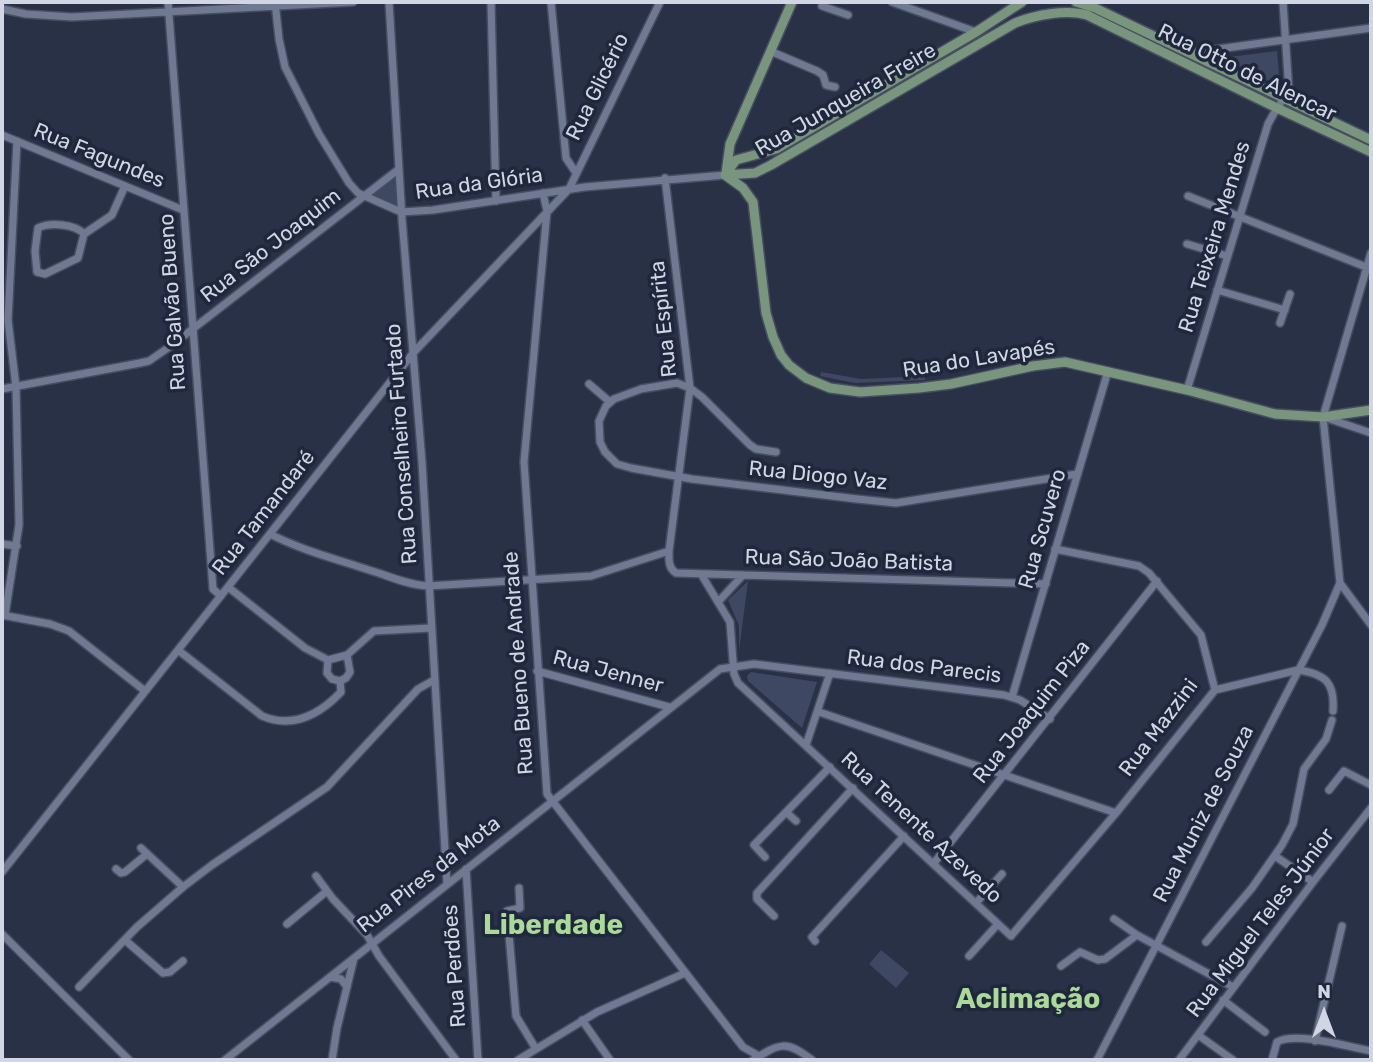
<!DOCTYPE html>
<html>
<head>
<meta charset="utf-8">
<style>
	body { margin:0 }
	#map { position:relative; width:1373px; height:1062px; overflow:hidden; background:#293146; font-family:Rubik,sans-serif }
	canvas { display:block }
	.frame { position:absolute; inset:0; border:4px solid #d1d6e4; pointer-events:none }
	.north { position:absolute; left:1289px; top:978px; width:70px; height:70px; -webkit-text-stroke:5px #1f273c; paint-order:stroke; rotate:0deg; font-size:19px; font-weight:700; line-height:28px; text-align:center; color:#d1d6e4 }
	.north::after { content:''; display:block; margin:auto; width:24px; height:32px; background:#d1d6e4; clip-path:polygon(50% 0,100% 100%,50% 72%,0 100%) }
</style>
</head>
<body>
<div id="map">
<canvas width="1373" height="1062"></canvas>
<div class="frame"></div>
<div class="north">N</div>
</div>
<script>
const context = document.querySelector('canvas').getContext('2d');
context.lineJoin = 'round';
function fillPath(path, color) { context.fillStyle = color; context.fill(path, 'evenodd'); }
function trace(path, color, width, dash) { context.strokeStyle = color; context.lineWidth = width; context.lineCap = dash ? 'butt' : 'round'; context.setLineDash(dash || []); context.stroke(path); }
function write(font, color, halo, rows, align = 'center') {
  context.font = font + ' Rubik,sans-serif'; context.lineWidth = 7; context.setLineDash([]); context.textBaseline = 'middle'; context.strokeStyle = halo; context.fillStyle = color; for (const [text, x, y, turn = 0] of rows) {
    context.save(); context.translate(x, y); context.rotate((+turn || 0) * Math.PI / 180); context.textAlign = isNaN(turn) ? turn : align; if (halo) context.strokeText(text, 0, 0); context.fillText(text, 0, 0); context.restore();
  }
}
fillPath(new Path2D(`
	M1277 51 1280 86 1221 58Z
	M396 172 399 209 368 196Z
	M821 372 861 379 925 376V380L855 383 820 376Z
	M748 581 739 651V626L728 600Z
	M751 672 817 682 802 728 748 681 747 676Z
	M881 950 909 973 896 988 869 964Z`), '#3e4863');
const minor = new Path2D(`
	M168 2 213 589 221 596
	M275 2 279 39 285 67 319 134 349 183 358 193 401 212 433 210 585 187 725 175
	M389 2 402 219 422 462 447 884
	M491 2 496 201
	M551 2 566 158 576 173
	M892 2 976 32
	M822 6 848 15
	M2 9 26 14 72 17 353 2
	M770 51 817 71 823 75 826 85 835 87
	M1189 53 1371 28
	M2 135 183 210
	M665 178 690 388 669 551C669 560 668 568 676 573L1046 584
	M543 193 547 211 524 462 547 794 743 1047 759 1056
	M1188 196 1371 269
	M84 234C75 224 50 222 38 228L35 251 37 272 45 274 78 258 84 234 112 215 125 186
	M1187 244 1227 256
	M1217 290 1285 310
	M1280 323 1290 294
	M589 384 610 402
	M2 389 140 363 149 361 172 345 399 169
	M1187 390 1268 124 1277 108 1289 92 1283 2
	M1324 417 1371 433
	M776 452 756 449 750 445 702 397 690 388 677 383 641 389 614 399 606 406 599 421 600 442 605 452 617 464 631 468 692 479 857 499 896 503 1077 474
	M270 534C301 550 336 559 369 570 389 576 408 585 428 586L591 576 669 551
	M2 544 17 546
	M1055 549 1139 566 1149 573 1201 635 1215 690
	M701 574 730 622 734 674 738 683 1011 936 1116 813 1215 690
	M1340 583 1371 625
	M228 587 305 648 328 660 347 655 374 631 431 628
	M719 601 743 575
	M2 615 50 624 69 631 145 691
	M5 615 19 525 16 387 8 320 17 141
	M178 650 262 716C293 729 320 714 341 692L340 681
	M328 660 327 673 332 679 340 681
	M537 671 669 707
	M340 681 346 678 350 672 347 655
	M1215 690 1298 670C1326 674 1335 683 1333 711
	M1012 697 1108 371
	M819 712 1116 813
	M806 745 830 673
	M1329 790 1344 771 1371 785
	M786 812 796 821
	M141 848 183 887
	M1275 856 1313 882
	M765 857 754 845 830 767
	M934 863 1157 581
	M116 869 121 873 125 872 147 854
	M466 869 478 1060
	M2 872 414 352 569 189 660 2
	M316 876 333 899 367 935 379 956 456 1060
	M519 888 520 908 507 911 516 1016 536 1049
	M976 903 1002 874
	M774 916 757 899V893L853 788
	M1114 919 1137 935 1233 987
	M287 924 327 891
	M2 934 129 1060
	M125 940 163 973 170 972 183 961
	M815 941 812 937 904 836
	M1206 942 1252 888 1282 845 1293 824 1304 769 1326 739 1332 720
	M969 956 998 924
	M1061 966 1080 952 1098 960 1105 959 1137 935
	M330 977 341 979 347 987
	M79 987 137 927 183 887 212 865 327 787 418 689 434 680
	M1223 1000 1265 1032
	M582 1020 610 1060
	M1198 1035 1233 1060
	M1315 1041 1342 926
	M225 1060 720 669 754 664 1004 695 1020 700 1050 719
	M332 1060 337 1028 354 958
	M518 1060 597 1012 685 973
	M753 1060C780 1043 786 1040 812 1060
	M1097 1060 1322 625 1340 583 1323 417 1371 253
	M1179 1060 1313 882 1371 808
	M1272 1060 1277 1042C1296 1031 1349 1047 1371 1051`);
const major = new Path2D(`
	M1076 2 1095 8 1371 140
	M726 173 730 144 792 2
	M725 175 743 188 753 202 766 313 773 337 781 355 789 365 806 378 830 388 860 392 919 388 951 384 1033 366 1065 362 1187 390 1275 414 1323 417 1371 410
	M725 175 755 173 771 165 1015 23C1035 15 1066 9 1087 15L1277 108 1371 152
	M725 175 736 160 776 149 976 32 1022 2`);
trace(minor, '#474d60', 10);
trace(major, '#474d60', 12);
trace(minor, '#707992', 7);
trace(major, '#79957d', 9);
write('21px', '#d1d6e4', '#1f273c', [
	["Rua Otto de Alencar",1247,73,26],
	["Rua Glicério",598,87,-64],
	["Rua Junqueira Freire",846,100,-30],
	["Rua Fagundes",99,156,22],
	["Rua da Glória",479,184,-8],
	["Rua Teixeira Mendes",1215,237,-73],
	["Rua São Joaquim",271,246,-38],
	["Rua Galvão Bueno",173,302,-94],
	["Rua Espírita",664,319,-96],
	["Rua do Lavapés",979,359,-9],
	["Rua Conselheiro Furtado",402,444,-94],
	["Rua Diogo Vaz",818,476,6],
	["Rua Tamandaré",264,513,-52],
	["Rua Scuvero",1043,529,-74],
	["Rua São João Batista",849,561,2],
	["Rua Bueno de Andrade",519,663,-94],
	["Rua dos Parecis",924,667,7],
	["Rua Jenner",608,672,15],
	["Rua Joaquim Piza",1032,712,-52],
	["Rua Mazzini",1159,728,-53],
	["Rua Muniz de Souza",1204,814,-63],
	["Rua Tenente Azevedo",921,828,43],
	["Rua Pires da Mota",429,875,-38],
	["Rua Miguel Teles Júnior",1261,923,-53],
	["Rua Perdões",455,966,-94]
]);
write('bold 28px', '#abd999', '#1f273c', [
	["Liberdade",553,926],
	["Aclimação",1028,1000]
]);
</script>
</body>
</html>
